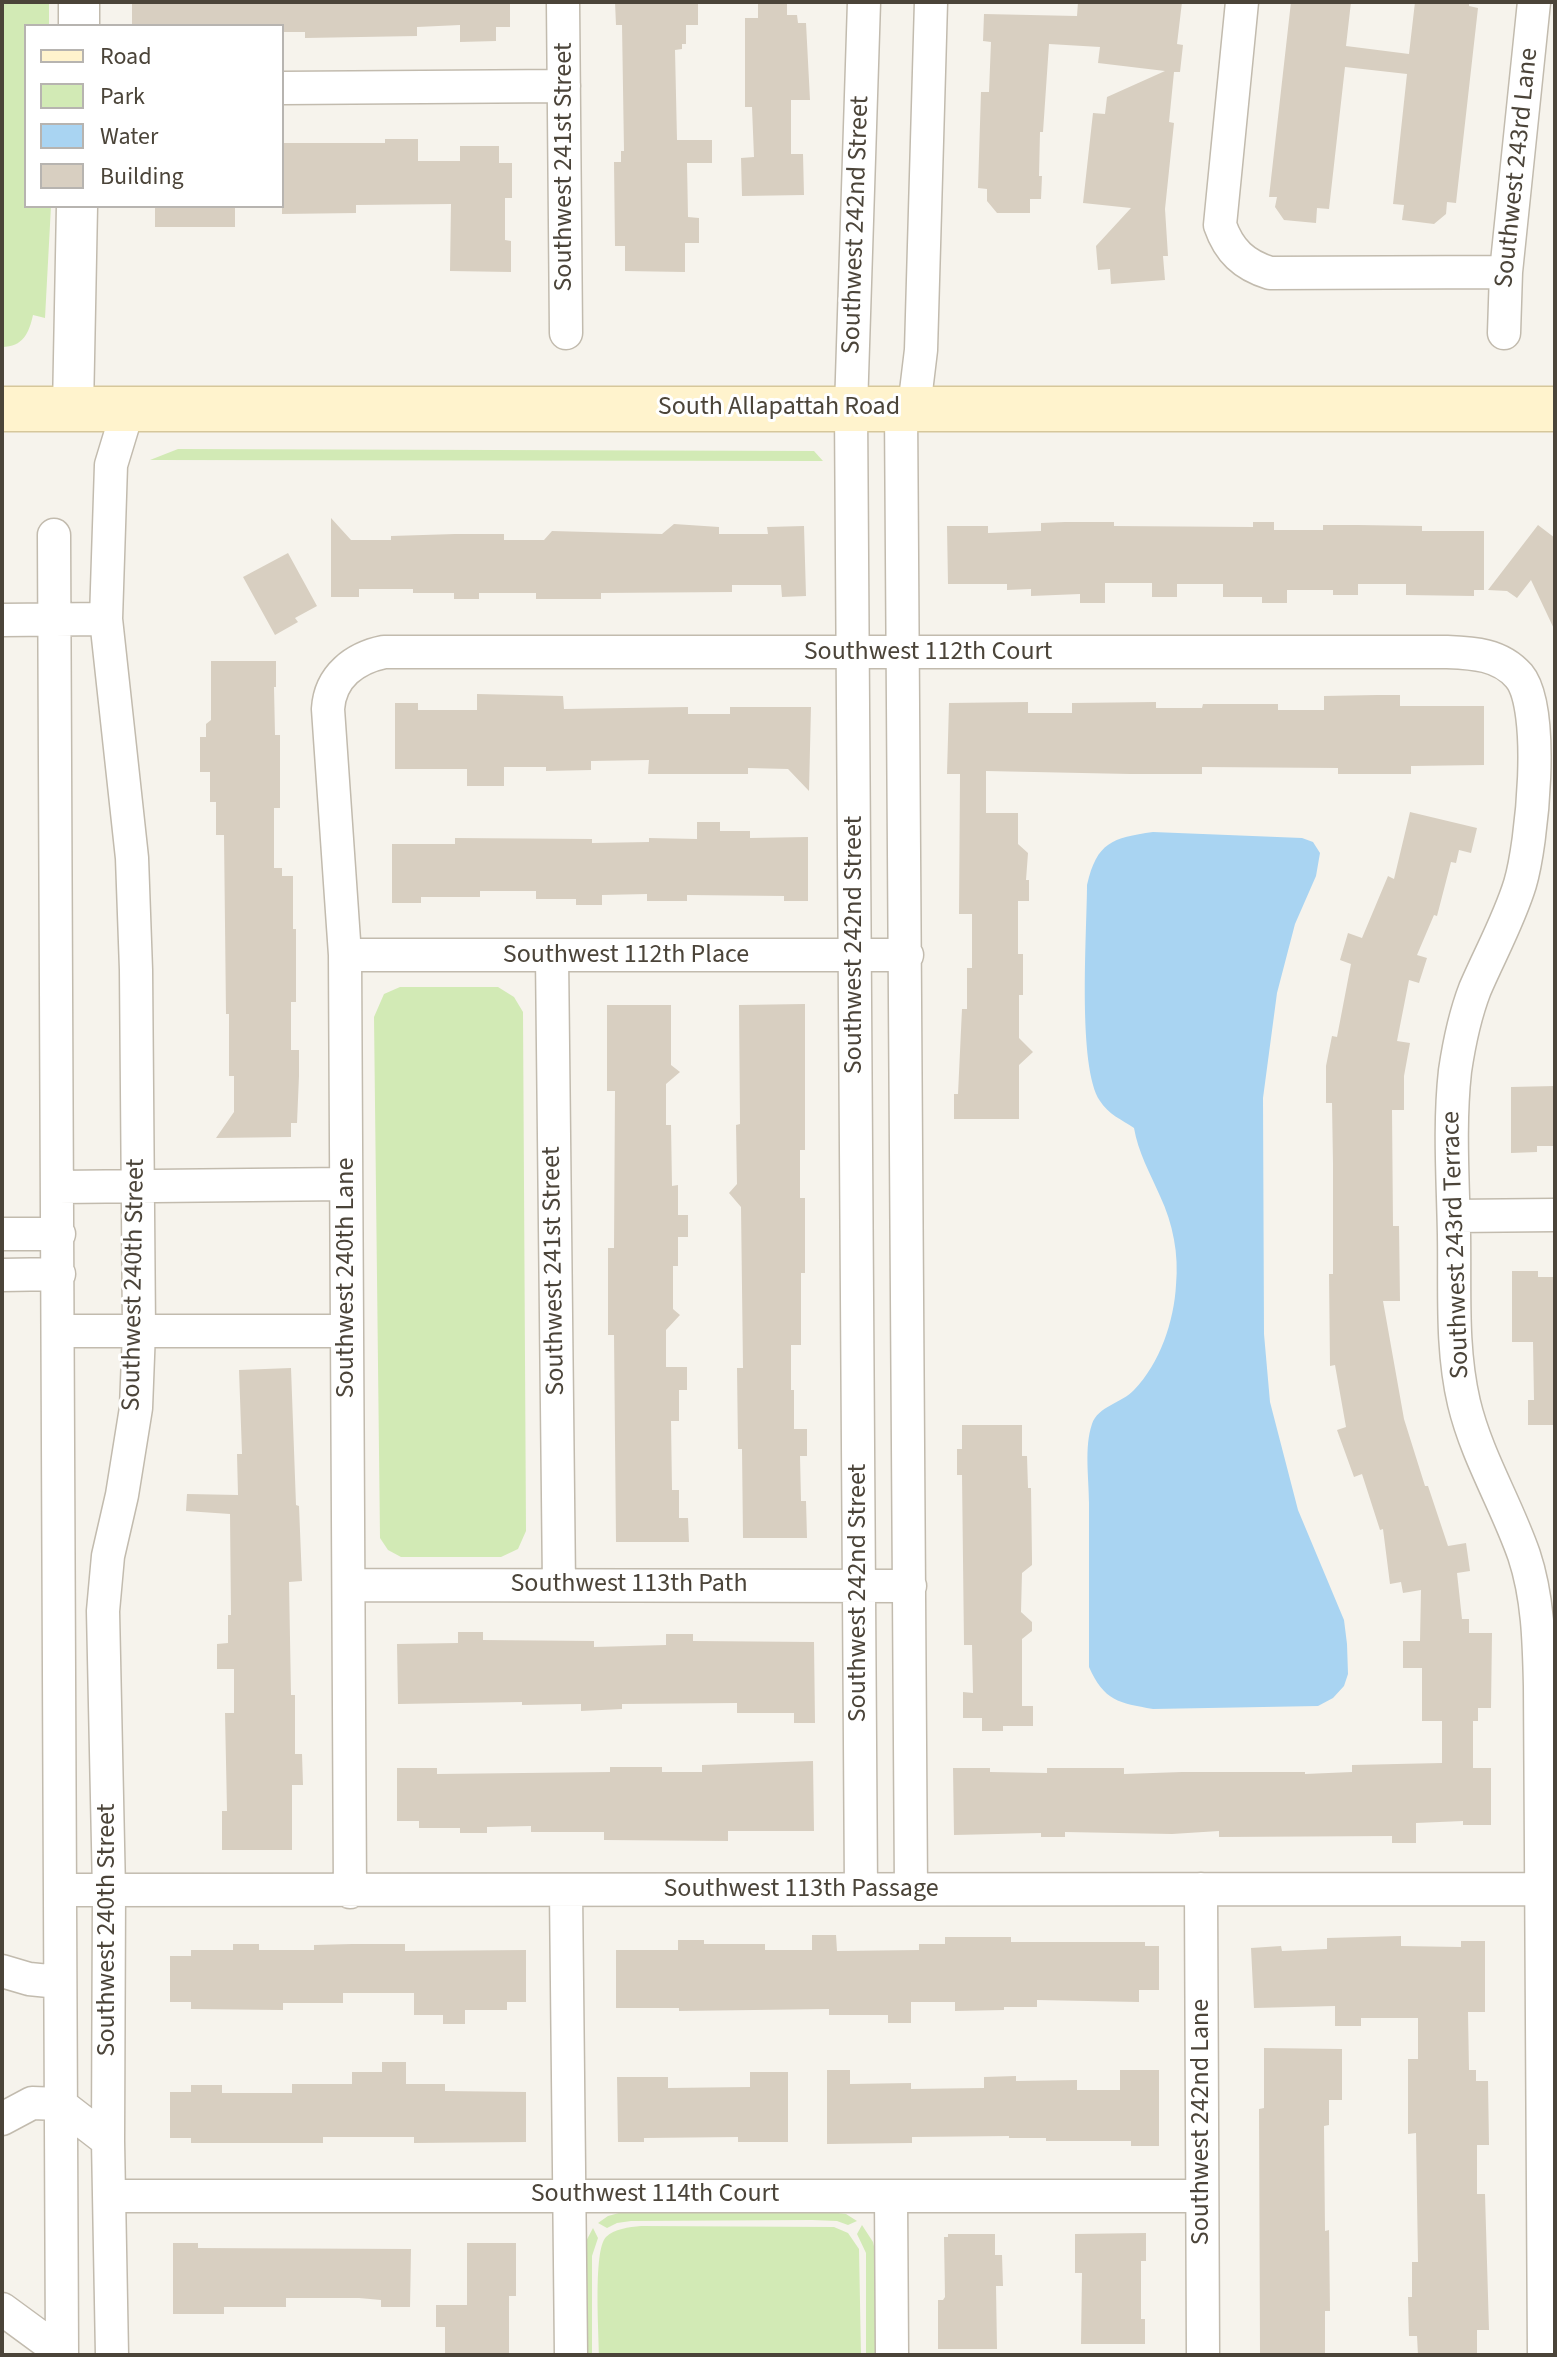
<!DOCTYPE html>
<html>
<head>
<meta charset="utf-8">
<style>
	body { margin:0 }
	#map { position:relative; width:1557px; height:2357px; overflow:hidden; background:#f6f3ec; font-family:"Source Sans 3",sans-serif }
	canvas { display:block }
	.frame { position:absolute; inset:0; border:4px solid #4b4439; pointer-events:none }
	.legend { position:absolute; left:24px; top:24px; width:260px; height:184px; box-sizing:border-box; background:#fff; border:2px solid #b7b4b0; margin:0; padding:10px 14px; list-style:none; font-size:24px; color:#4b4439 }
	.legend li { display:flex; align-items:center; gap:16px; height:40px }
	.legend b { width:40px; border:2px solid #b7b4b0 }
</style>
</head>
<body>
<div id="map">
<canvas width="1557" height="2357"></canvas>
<div class="frame"></div>
<ul class="legend">
<li><b style="height:10px;background:#fff3cd"></b>Road</li>
<li><b style="height:22px;background:#d2eab5"></b>Park</li>
<li><b style="height:22px;background:#a9d4f2"></b>Water</li>
<li><b style="height:22px;background:#d8cfc1"></b>Building</li>
</ul>
</div>
<script>
const context = document.querySelector('canvas').getContext('2d');
context.lineJoin = 'round';
function fillPath(path, color) { context.fillStyle = color; context.fill(path, 'evenodd'); }
function trace(path, color, width, dash) { context.strokeStyle = color; context.lineWidth = width; context.lineCap = dash ? 'butt' : 'round'; context.setLineDash(dash || []); context.stroke(path); }
function write(font, color, halo, rows, align = 'center') {
  context.font = font + ' "Source Sans 3",sans-serif'; context.lineWidth = 6; context.setLineDash([]); context.textBaseline = 'middle'; context.strokeStyle = halo; context.fillStyle = color; for (const [text, x, y, turn = 0] of rows) {
    context.save(); context.translate(x, y); context.rotate((+turn || 0) * Math.PI / 180); context.textAlign = isNaN(turn) ? turn : align; if (halo) context.strokeText(text, 0, 0); context.fillText(text, 0, 0); context.restore();
  }
}
fillPath(new Path2D(`
	M2 2H49V26H26V206H51L45 318 33 315C29 333 23 347 2 347Z
	M178 449 814 451 823 461 150 460Z
	M400 987H498L514 997 523 1012 526 1531 518 1549 501 1557H401L388 1550 380 1538 374 1017 384 994Z
	M626 2211H823L846 2214 857 2221 848 2225 837 2221 812 2220 631 2221 617 2223 607 2228 598 2223 608 2216Z
	M862 2225 873 2242 876 2255 875 2355H866V2253L857 2234Z
	M641 2226 834 2227 848 2233 859 2249 861 2355H599C599 2334 593 2250 606 2237 614 2229 629 2227 641 2226Z
	M593 2228 598 2238 592 2256V2355H583L584 2245Z`), '#d2eab5');
fillPath(new Path2D(`
	M1153 832 1302 838 1313 842 1320 853 1316 876 1295 924 1277 993 1263 1098 1264 1334 1270 1402 1298 1510 1344 1620 1347 1644 1348 1674 1344 1686 1333 1698 1318 1706 1153 1709C1119 1703 1104 1701 1089 1667 1089 1612 1089 1557 1089 1503 1089 1478 1084 1447 1092 1424 1098 1406 1122 1403 1134 1390 1160 1363 1174 1321 1176 1285 1179 1254 1173 1224 1160 1196 1150 1173 1138 1152 1134 1128 1122 1120 1108 1114 1100 1101 1077 1067 1087 931 1087 885 1097 842 1112 838 1153 832Z`), '#a9d4f2');
fillPath(new Path2D(`
	M132 2H510V27H496V41L460 42V25L417 27V36L305 38V32H282V26H132Z
	M615 2H698V25H686V44H682V49L675 50 677 140H712V163H687L688 217 699 218V243H685V272L625 271V246H615L614 162H621V151H624L622 25H616Z
	M1078 2H1182L1177 44 1183 45 1180 72H1174L1169 122 1174 123 1165 209 1168 256H1163L1165 280 1111 284 1110 269 1098 270 1096 246 1131 208 1083 203 1093 113 1105 114 1107 97 1165 71 1098 63 1100 47 1049 44 1043 132H1040L1039 176H1042L1041 199H1030V213H997L987 201V189L978 188 981 92H989L991 42 983 41 984 14 1077 16Z
	M1291 2H1351L1346 46 1409 54 1415 2H1469V6L1478 8 1456 203 1447 202 1446 214 1434 224 1402 220 1404 205 1393 204 1407 74 1345 67 1329 209 1317 208 1316 223 1284 220 1275 207 1277 197H1269Z
	M758 3H787V15H797L798 23H806L810 100H791V154H803L804 195 742 196 741 158 754 157 752 107H745V18H758Z
	M385 139H418V161H460V146H499V163H512V198H505V240L511 241V272L450 271 451 204 356 205V213L282 214V143H385Z
	M155 206H235V227H155Z
	M331 518 351 540H391V536L455 534H504V540H544L552 531 662 534 674 524 719 527V534H768L767 527 804 526 806 596 782 597 781 585H732V592L601 593V599H536V593H479V599H454V593H413V589H359V597H331Z
	M1065 522H1114V526L1253 527V522H1274V530H1323V525H1358L1422 526V531H1484V590H1474V596L1406 595V584H1358V595H1333V590H1287V603H1262V597H1223V584H1177V597H1152V583H1105V603H1080V594L1031 596V589L1007 590V584H948L947 526H988V533L1041 531V523Z
	M1538 525 1555 538V631L1531 580 1517 598 1507 591 1488 590Z
	M288 553 317 606 295 618 298 622 275 635 243 577Z
	M211 661H276V687H274L275 735H280V808H274V868H282V876H293V929H296V1002H291V1050H299V1076L297 1123H291V1137L216 1138 234 1112V1076H229V1014H226L224 835H216V802H210V772H200V737H206V724L211 720Z
	M477 694 563 696 564 709 688 707V714H730V707H811L809 791 788 769 748 768V774H648L649 760 591 761V770L546 771V767H504V786H467V769H395V703H418V710H477Z
	M1377 695H1400V706H1484V765L1411 766V774H1338V768L1202 767V774H1130L986 771V813H1018V844L1028 853 1026 880H1029V901H1018V954H1023V995H1019V1038L1033 1052 1019 1065V1119H954V1094H958L962 1009H967V968H972V914H959L960 774H947L949 703 1028 702V713H1072V703L1156 702V708H1202L1203 704H1278V710H1324V696Z
	M1410 812 1477 828 1471 853 1459 850 1456 863 1451 862 1437 916 1434 915 1417 955 1427 958 1419 983 1409 980 1397 1041 1410 1043 1404 1076V1110H1392L1393 1226H1399L1400 1301H1383L1404 1419 1425 1486H1428L1448 1546 1466 1543 1470 1571 1457 1573 1462 1619H1469V1633H1492L1491 1708H1478V1721H1473V1768H1491V1825H1463V1821L1416 1823V1843H1392V1836L1219 1837V1831L1172 1834 1065 1832V1837H1041V1833L954 1835 953 1768H990V1772L1047 1773V1768H1124V1774L1182 1772H1305V1774L1352 1772V1765L1442 1763V1721H1422V1668H1403V1641H1420L1421 1590 1403 1593 1401 1582 1390 1584 1383 1529 1380 1530 1362 1474 1354 1477 1337 1430 1346 1427 1335 1365 1330 1366 1329 1274H1333V1164L1332 1103H1326V1066L1332 1036 1337 1037 1351 964 1340 960 1348 933 1362 938 1388 876 1394 879Z
	M697 822H720V831H750V838L808 837V901H784V896L687 895V901H647V894L602 895V905H576V899H536V891H480V897H421V903H392V844H455V838L592 839V843L649 842V838L697 839Z
	M805 1004V1150H800V1198H805V1273H801V1345H791V1390H794V1429H807V1456H800L801 1501H806L807 1538H743L742 1449H738L737 1368H743L741 1207 729 1193 737 1184 736 1125 740 1124 739 1005Z
	M607 1005H671V1065L680 1072 666 1084V1125H671L672 1186 678 1185V1215H688V1237H678V1266H673V1309L680 1315 666 1330V1367H687V1390H679V1421H671L672 1490H679V1518H688L689 1542H616L614 1335H608V1248H614L615 1091H607Z
	M1555 1086V1146H1537V1152L1511 1153V1087Z
	M1512 1271H1538V1277H1555V1425H1528V1400H1534L1533 1342H1512Z
	M291 1368 296 1505 299 1506 302 1581 289 1582 291 1695H295V1754H302L303 1785H292V1850H222V1811H227L225 1713H234V1669H217V1644L228 1643V1615H231L230 1514 186 1511 187 1494 238 1495 237 1454H242L239 1370Z
	M962 1425H1022V1456H1027L1028 1488H1031L1032 1559V1565L1022 1573 1021 1612 1032 1622V1631L1022 1639V1706H1033V1726H1003V1731H982V1718H963V1692L973 1693 972 1645H964L962 1475H957V1449H962Z
	M458 1632H483V1640L594 1641V1647L666 1645V1634H693V1641L814 1642 815 1723H794V1713H737V1703L622 1704V1709L581 1711V1704L522 1705V1702L398 1704 397 1644 458 1643Z
	M813 1761 814 1831H728V1841L604 1840V1832H531V1826L487 1827V1833H460V1828H419V1821H397V1768H437V1774L610 1772V1767H662V1772H702V1765Z
	M812 1935H836L837 1951 919 1950V1944H945V1937H1011V1942H1145V1946H1159V1990H1139V2002L1037 2000V2007H1004V2010L955 2011V2002H911V2023H888V2015H829V2009L679 2011V2008H616V1950H678V1940H704V1944H765V1950H812Z
	M1401 1936V1946L1461 1947V1941H1485V2012H1468L1469 2070H1476V2081H1488L1489 2145H1477V2194H1485L1489 2330H1477V2355H1418L1417 2336H1409L1408 2297H1412V2262H1418L1416 2133 1408 2134V2059H1418V2018H1361V2026H1335V2006L1254 2008 1251 1948 1281 1946 1282 1951 1327 1949V1938Z
	M233 1944H259V1950H314V1945L352 1944H405V1951L526 1950V2002H507V2010H465V2024H443V2015H414V1993H343V2003H283V2010L191 2009V2002H170V1956H191V1950H233Z
	M1264 2048 1342 2049V2100H1329V2125L1324 2126 1325 2231 1329 2230 1330 2311H1325V2355H1260L1259 2109 1264 2108Z
	M382 2062H406V2084H445V2091L526 2092V2142L414 2143V2137H323V2143H191V2138H170V2092H191V2085H222V2093H292V2084H352V2072H382Z
	M827 2070H850V2084L911 2083V2089L984 2088V2077L1016 2076V2081L1077 2080V2090H1120V2070H1159V2146H1131V2141H1046V2138H1009V2136L912 2137V2143L827 2144Z
	M750 2072H788V2142H738V2137L644 2138V2142H618L617 2077H668V2088L750 2087Z
	M1146 2233V2261H1141V2319H1145V2344H1081L1082 2273H1075V2234Z
	M948 2234H995V2255H1002L1003 2286H996L997 2349H938V2300H943L945 2297 944 2237H948Z
	M173 2243H198V2248L411 2249 410 2307H381V2300L359 2298H286V2307H224V2314H173Z
	M467 2243H516V2296H509V2355H445V2327H436V2305H467Z`), '#d8cfc1');
const minor = new Path2D(`
	M563 2 566 333
	M1242 2 1220 225C1229 251 1244 265 1270 273L1506 272
	M282 88 564 86
	M1504 333 1506 272 1534 2
	M901 408 911 1889
	M914 408 921 350 931 2
	M54 535 62 2355
	M2 620 106 619
	M345 955H907
	M552 956 559 1585
	M58 1187 346 1184
	M1454 1216 1555 1215
	M2 1234H59
	M2 1275 59 1274
	M59 1331H347
	M349 1585 910 1586
	M861 1889 851 408 864 2
	M1201 1889 1203 2355
	M60 1890 1542 1889
	M566 1891 571 2355
	M350 1892 345 955 328 709C330 676 355 658 384 652H1447C1473 653 1500 654 1519 676 1546 708 1532 844 1520 884 1509 920 1490 954 1475 989 1465 1015 1459 1044 1455 1071 1449 1125 1453 1180 1454 1235 1455 1290 1451 1348 1464 1403 1477 1457 1506 1503 1524 1555 1538 1597 1539 1642 1540 1686L1544 2355
	M2 1971 29 1979 59 1982
	M2 2119 32 2103 60 2104 108 2141
	M109 2196H1202
	M891 2196 892 2355
	M2 2309 62 2353
	M112 2355 108 2141 109 1891 103 1611 108 1556 122 1495 136 1408 139 1331 136 970 132 858 106 619 111 465 128 409`);
const tertiary = new Path2D(`
	M79 2V26
	M73 409 77 206`);
const secondary = new Path2D(`
	M2 409H1555`);
trace(minor, '#c2bbae', 35);
trace(tertiary, '#c2bbae', 43);
trace(secondary, '#d6c79b', 47);
trace(minor, '#fff', 32);
trace(tertiary, '#fff', 40);
trace(secondary, '#fff3cd', 44);
write('26px', '#4b4439', '#fff', [
	["Southwest 241st Street",565,167,-90],
	["Southwest 243rd Lane",1518,168,-84],
	["Southwest 242nd Street",857,225,-88],
	["South Allapattah Road",779,408],
	["Southwest 112th Court",928,653],
	["Southwest 242nd Street",855,945,-90],
	["Southwest 112th Place",626,956],
	["Southwest 243rd Terrace",1457,1245,-92],
	["Southwest 241st Street",555,1271,-91],
	["Southwest 240th Lane",347,1278,-90],
	["Southwest 240th Street",135,1285,-89],
	["Southwest 113th Path",629,1585],
	["Southwest 242nd Street",859,1593,-90],
	["Southwest 113th Passage",801,1890],
	["Southwest 240th Street",108,1930,-90],
	["Southwest 242nd Lane",1202,2122,-90],
	["Southwest 114th Court",655,2195]
]);
</script>
</body>
</html>
